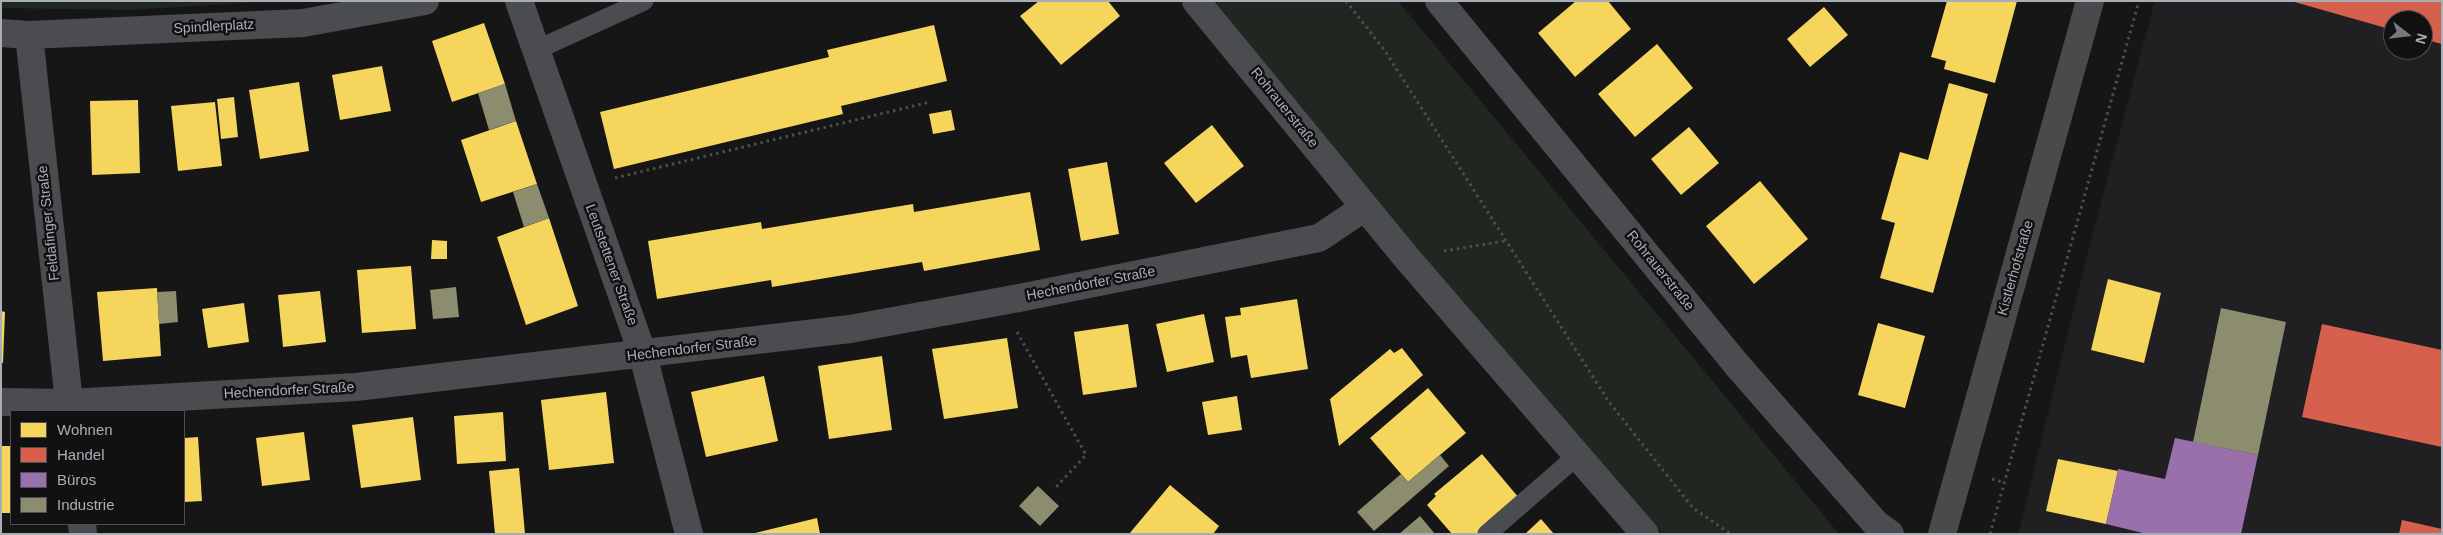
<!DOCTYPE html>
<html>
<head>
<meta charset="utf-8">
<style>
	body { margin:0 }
	#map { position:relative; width:2443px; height:535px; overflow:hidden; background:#161617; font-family:Helvetica,sans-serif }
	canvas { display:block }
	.frame { position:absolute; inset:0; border:2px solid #a9adb6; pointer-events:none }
	.legend { position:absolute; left:10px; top:410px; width:175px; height:115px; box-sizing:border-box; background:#111112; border:1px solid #4e4f54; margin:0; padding:6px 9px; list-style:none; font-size:15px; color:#a9adb6 }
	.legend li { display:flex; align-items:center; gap:10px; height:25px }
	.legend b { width:25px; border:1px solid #4e4f54 }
	.north { position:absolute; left:2383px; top:10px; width:50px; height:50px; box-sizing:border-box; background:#111112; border:1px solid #4e4f54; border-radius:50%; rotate:106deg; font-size:14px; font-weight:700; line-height:20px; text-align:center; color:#a9adb6 }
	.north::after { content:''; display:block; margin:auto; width:18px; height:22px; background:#76787e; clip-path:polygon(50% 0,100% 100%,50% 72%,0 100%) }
</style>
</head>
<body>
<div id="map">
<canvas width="2443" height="535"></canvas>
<div class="frame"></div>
<ul class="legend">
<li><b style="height:14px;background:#f6d55c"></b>Wohnen</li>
<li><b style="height:14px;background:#d6604d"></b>Handel</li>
<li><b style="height:14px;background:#9970ab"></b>Büros</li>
<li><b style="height:14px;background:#8c8c6e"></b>Industrie</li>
</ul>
<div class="north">N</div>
</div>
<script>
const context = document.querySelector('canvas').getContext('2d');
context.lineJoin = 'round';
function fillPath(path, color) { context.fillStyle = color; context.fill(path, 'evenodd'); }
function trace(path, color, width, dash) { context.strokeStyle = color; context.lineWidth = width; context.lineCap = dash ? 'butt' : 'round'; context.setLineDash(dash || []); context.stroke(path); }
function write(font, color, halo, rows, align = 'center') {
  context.font = font + ' Helvetica,sans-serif'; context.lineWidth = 5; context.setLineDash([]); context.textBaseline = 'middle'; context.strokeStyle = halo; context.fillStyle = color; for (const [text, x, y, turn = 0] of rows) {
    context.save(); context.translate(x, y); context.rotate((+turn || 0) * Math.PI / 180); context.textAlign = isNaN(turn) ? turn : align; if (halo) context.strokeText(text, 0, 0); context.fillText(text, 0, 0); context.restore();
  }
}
fillPath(new Path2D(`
	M2155 1H2442V534H2018L2090 244ZM2393 20H2423V50H2393Z`), '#202022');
fillPath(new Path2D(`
	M1 1H275L129 10 1 8Z
	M1215 1H1398L1839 534H1663L1345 165Z`), '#202721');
fillPath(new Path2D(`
	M1039 1H1108L1120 16 1061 65 1020 16Z
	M1576 1H1608L1631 29 1575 77 1538 33Z
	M1947 1H2017L1995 83 1944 69 1946 61 1931 57Z
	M1824 7 1848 35 1810 67 1787 39Z
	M484 23 505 84 452 102 432 41Z
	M934 25 947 81 841 106 843 114 614 169 600 112 829 57 827 50Z
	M1657 44 1693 88 1635 137 1598 94Z
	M382 66 391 111 340 120 332 75Z
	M299 82 309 151 260 159 249 90Z
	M1949 83 1988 94 1933 293 1880 278 1895 223 1881 219 1900 152 1928 160Z
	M234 97 238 137 221 139 217 99Z
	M138 100 140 173 92 175 90 101Z
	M215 102 222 166 178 171 171 106Z
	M951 110 955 130 933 134 929 114Z
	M516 121 537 184 481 202 461 140Z
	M1212 125 1244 166 1196 203 1164 163Z
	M1689 127 1719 163 1681 195 1651 159Z
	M1107 162 1119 234 1081 241 1068 169Z
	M1760 181 1808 239 1754 284 1706 226Z
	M1030 192 1040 250 924 271 922 262 772 287 771 280 657 299 648 241 761 222 762 229 913 204 914 212Z
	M549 218 578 306 526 325 497 237Z
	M432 240 447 241V259H431Z
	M411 266 416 329 362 333 357 270Z
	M2108 279 2161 293 2144 363 2091 350Z
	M157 288 161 356 103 361 97 292Z
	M320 291 326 342 283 347 278 295Z
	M1297 299 1308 369 1251 378 1247 355 1231 358 1225 317 1241 315 1240 308Z
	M244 303 249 342 208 348 202 309Z
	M1 311 5 312 3 363H1Z
	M1204 314 1214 362 1167 372 1156 324Z
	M1878 323 1925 336 1905 408 1858 395Z
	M1128 324 1137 387 1083 395 1074 332Z
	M1007 338 1018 408 944 419 932 349Z
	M1402 348 1423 375 1339 446 1330 399 1390 349 1394 353Z
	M882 356 892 430 829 439 818 366Z
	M764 376 778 441 706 457 691 392Z
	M1428 388 1466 433 1408 482 1370 438Z
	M606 392 614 463 549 470 541 400Z
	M1237 396 1242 430 1208 435 1202 402Z
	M503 412 506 461 457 464 454 416Z
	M413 417 421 480 361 488 352 425Z
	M304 432 310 480 262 486 256 438Z
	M198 437 202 501 184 502V438Z
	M1 446H11V513H1Z
	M1482 454 1519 498 1477 534H1452L1427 505 1436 496 1434 494Z
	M2058 459 2118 471 2106 524 2046 511Z
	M519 468 525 534H495L489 471Z
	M1170 485 1219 526 1213 534H1129Z
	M817 518 820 534H755V533Z
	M1541 519 1554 534H1525Z`), '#f6d55c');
fillPath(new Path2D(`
	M2291 1H2442V44L2423 39V20H2393V30Z
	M2322 324 2442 350V447L2302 417Z
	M2402 520 2442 529V534H2399Z`), '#d6604d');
fillPath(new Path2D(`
	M2175 438 2258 455 2241 534H2147L2106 524 2118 469 2165 479Z`), '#9970ab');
fillPath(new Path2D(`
	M505 84 516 121 489 130 478 93Z
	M537 184 549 218 524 227 513 192Z
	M456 287 459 317 433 319 430 290Z
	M176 291 178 322 159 324 157 292Z
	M2221 308 2286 322 2258 455 2193 442Z
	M1440 455 1449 466 1374 531 1357 512 1401 474 1408 482Z
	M1038 486 1059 506 1040 526 1019 506Z
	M1420 516 1435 534H1399Z`), '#8c8c6e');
trace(new Path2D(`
	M1346 1 1385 51 1609 402 1693 508 1731 534
	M615 178 930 102
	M1444 251 1505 241
	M1017 332 1086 455 1056 487
	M1992 479 2003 482
	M1990 534 2139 1`), '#4c4e50', 3, [2.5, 4]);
trace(new Path2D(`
	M536 50 644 1
	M1487 534 1577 456`), '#4b4c4f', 19);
trace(new Path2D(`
	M519 1 643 355 689 534
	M1196 1 1406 257 1645 534
	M1439 1 1737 365 1876 524 1890 534
	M1 33 29 35 303 23 425 1
	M29 35 70 411
	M1 402 69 403 356 387 850 329 1019 298 1319 238 1365 207
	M82 524 83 534`), '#4b4c4f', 28);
trace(new Path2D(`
	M1942 534 2090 1`), '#4a4a4d', 28);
write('14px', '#a9adb6', '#111112', [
	["Spindlerplatz",214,27,-3],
	["Rohrauerstraße",1284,108,51],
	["Feldafinger Straße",49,223,-96],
	["Leutstettener Straße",611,265,70],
	["Kistlerhofstraße",2016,268,-74],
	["Rohrauerstraße",1660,271,51],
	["Hechendorfer Straße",1091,284,-11],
	["Hechendorfer Straße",692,349,-7],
	["Hechendorfer Straße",289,391,-3]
]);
</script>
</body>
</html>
